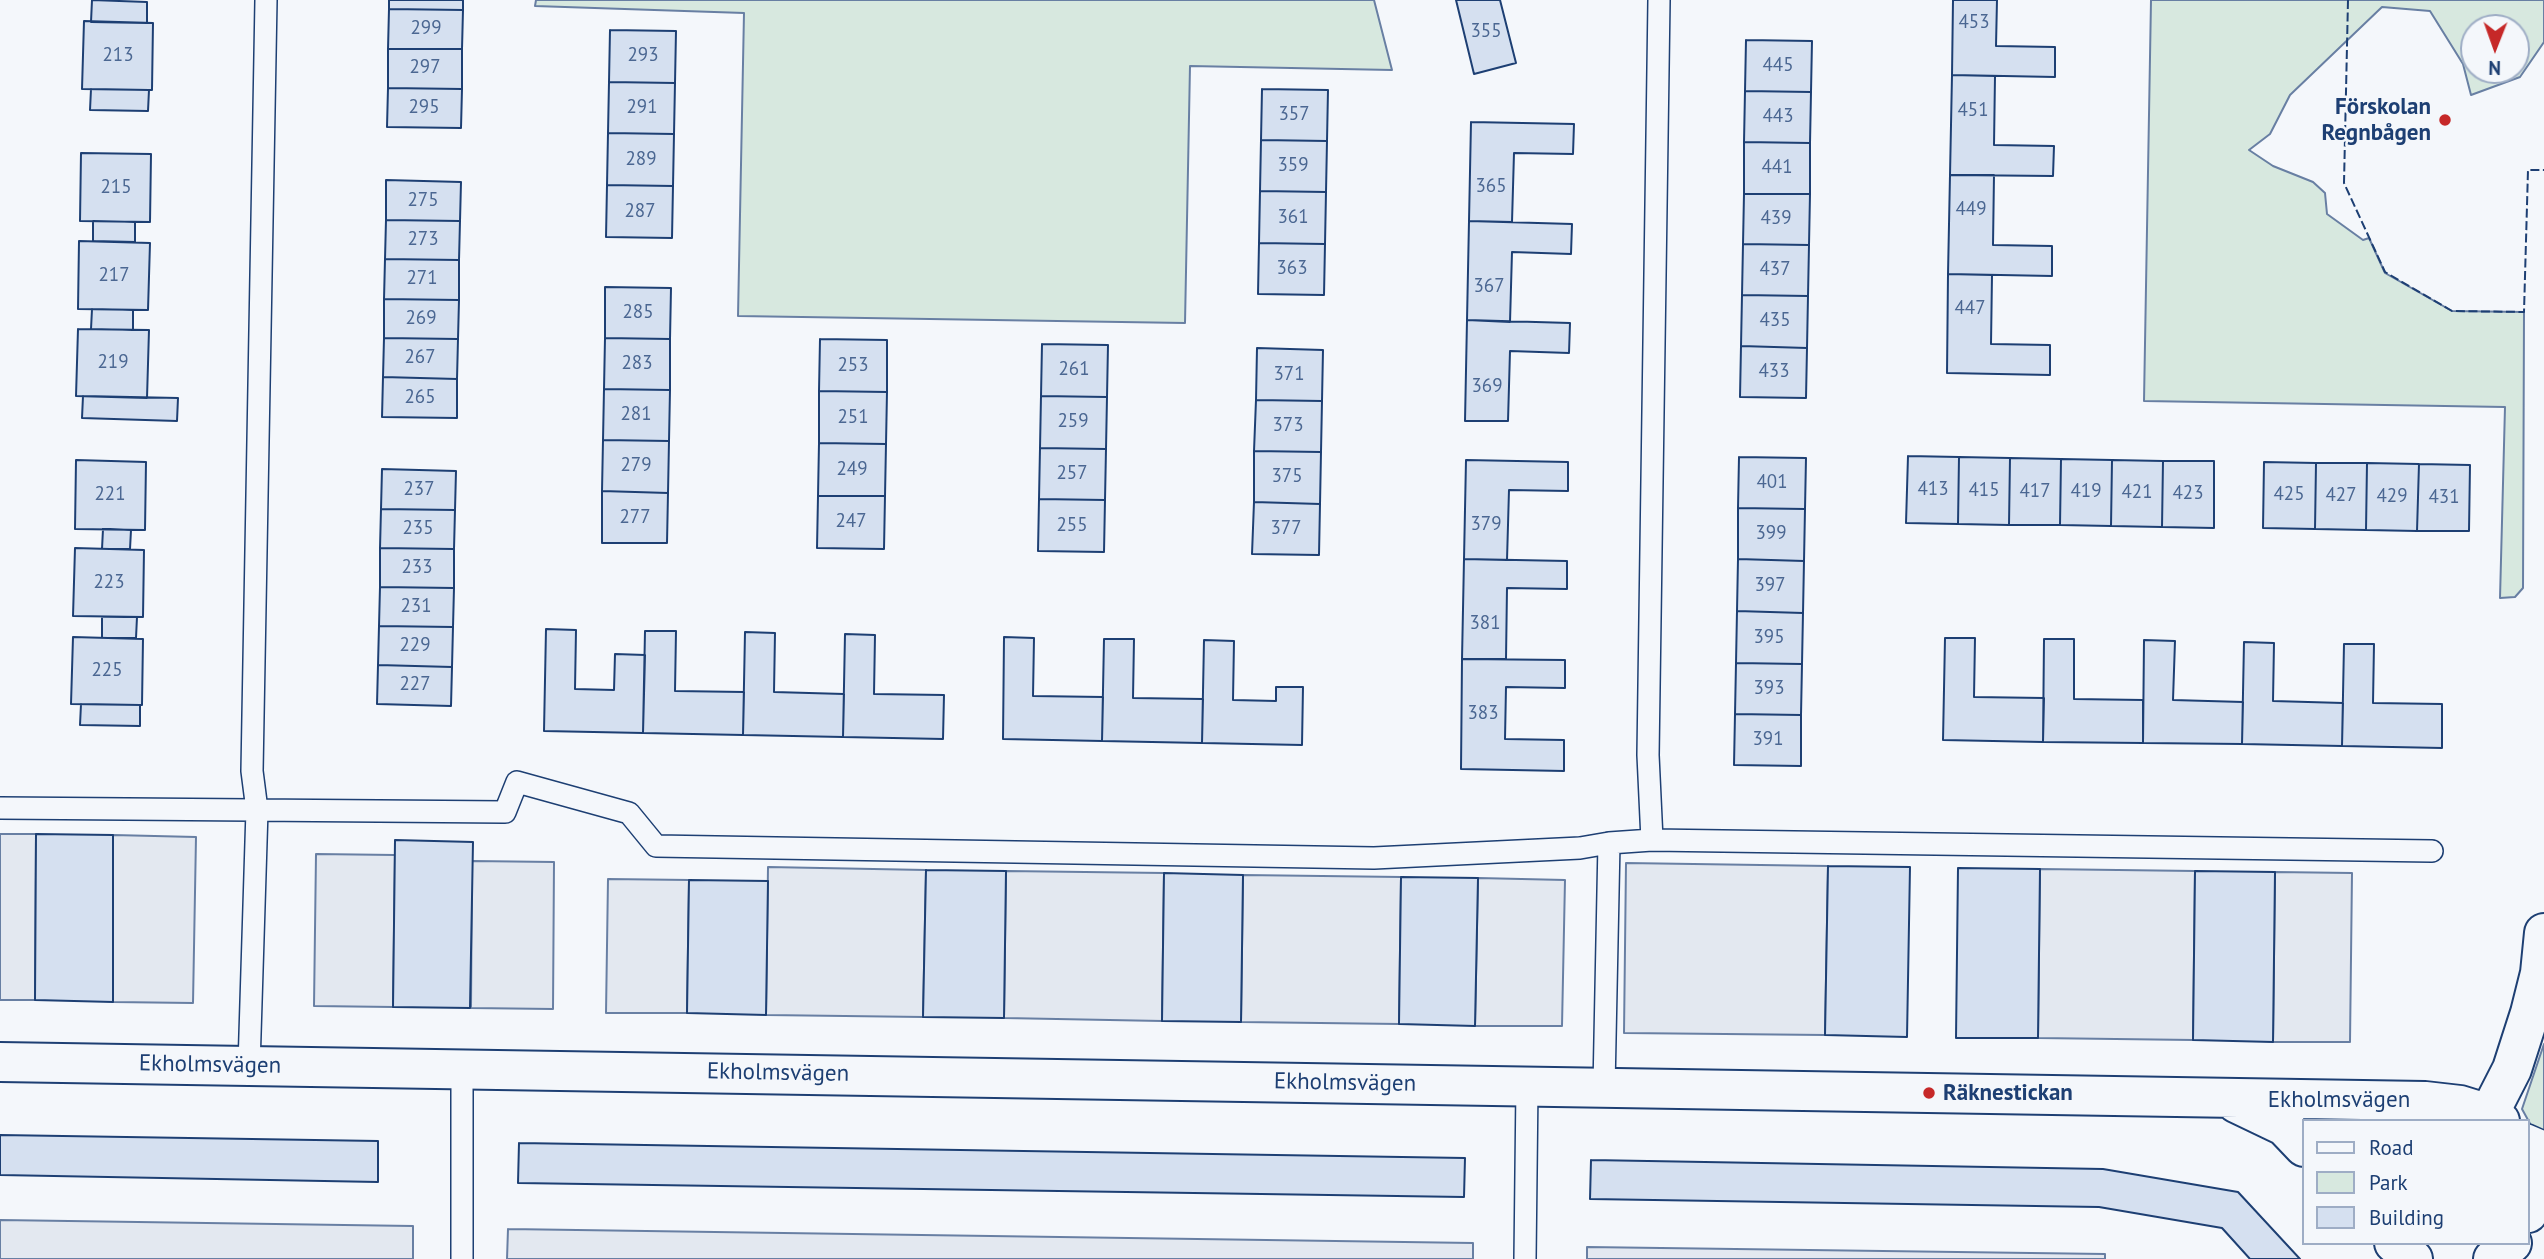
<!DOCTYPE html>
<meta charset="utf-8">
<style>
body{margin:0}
#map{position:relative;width:2544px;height:1259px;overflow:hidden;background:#f4f7fb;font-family:"PT Sans",sans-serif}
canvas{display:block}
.legend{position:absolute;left:2302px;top:1119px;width:228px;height:126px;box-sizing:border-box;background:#f4f7fb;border:2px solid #9eadc5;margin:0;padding:9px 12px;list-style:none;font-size:21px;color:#1d3f73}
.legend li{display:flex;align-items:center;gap:14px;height:35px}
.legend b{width:35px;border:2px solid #9eadc5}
.north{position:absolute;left:2460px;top:14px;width:70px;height:70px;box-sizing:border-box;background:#f4f7fb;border:2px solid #9eadc5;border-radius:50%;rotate:181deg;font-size:19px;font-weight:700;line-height:28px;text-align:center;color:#1d3f73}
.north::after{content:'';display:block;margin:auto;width:24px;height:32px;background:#c62828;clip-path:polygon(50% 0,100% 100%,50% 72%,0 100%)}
</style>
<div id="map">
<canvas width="2544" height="1259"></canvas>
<ul class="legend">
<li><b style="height:9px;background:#f4f7fb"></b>Road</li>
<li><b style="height:19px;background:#d7e8df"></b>Park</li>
<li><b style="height:19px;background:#d5e0f0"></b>Building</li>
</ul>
<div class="north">N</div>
</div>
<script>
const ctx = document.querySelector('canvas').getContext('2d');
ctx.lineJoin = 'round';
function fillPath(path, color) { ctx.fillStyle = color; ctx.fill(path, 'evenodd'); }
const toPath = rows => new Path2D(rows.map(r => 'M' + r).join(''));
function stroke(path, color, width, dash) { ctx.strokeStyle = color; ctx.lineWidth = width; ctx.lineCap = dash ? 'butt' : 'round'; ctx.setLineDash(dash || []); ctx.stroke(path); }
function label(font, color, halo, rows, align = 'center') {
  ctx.font = font + ' "PT Sans",sans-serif'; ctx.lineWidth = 5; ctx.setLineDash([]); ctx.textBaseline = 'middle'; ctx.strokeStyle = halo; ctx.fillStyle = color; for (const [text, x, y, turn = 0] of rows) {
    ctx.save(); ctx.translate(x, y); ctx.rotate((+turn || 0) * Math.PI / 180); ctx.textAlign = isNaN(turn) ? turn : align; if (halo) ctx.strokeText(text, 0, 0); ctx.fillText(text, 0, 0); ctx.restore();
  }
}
const green = toPath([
 [536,0,1374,0,1392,70,1190,66,1185,323,738,316,744,13,535,6,536,0],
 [2151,0,2544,0,2544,42,2520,77,2471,95,2463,64,2430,11,2382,7,2290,95,2270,134,2249,150,2273,166,2313,182,2325,193,2327,214,2363,240,2369,238,2385,273,2452,311,2524,312,2523,588,2515,597,2500,598,2505,407,2144,401,2151,0],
 [2516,28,2516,70,2474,70,2474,28,2516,28],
 [2544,1044,2544,1149,2522,1109,2544,1044]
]);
fillPath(green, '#d7e8df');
stroke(green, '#687fa3', 2);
const parking = toPath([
 [0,834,36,834,35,1000,0,1000,0,834],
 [113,835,196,837,193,1003,113,1002,113,835],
 [316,854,395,855,393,1007,314,1006,316,854],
 [472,861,554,862,553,1009,471,1008,472,861],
 [1626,863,1828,866,1825,1035,1624,1033,1626,863],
 [768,867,926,870,923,1017,766,1015,768,867],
 [2040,869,2195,871,2193,1040,2038,1038,2040,869],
 [1006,871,1164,873,1162,1021,1004,1018,1006,871],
 [2275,872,2352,873,2350,1042,2273,1042,2275,872],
 [1243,875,1401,877,1399,1024,1241,1022,1243,875],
 [1478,878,1565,880,1562,1026,1475,1026,1478,878],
 [608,879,689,880,687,1013,606,1013,608,879],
 [0,1220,413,1226,413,1259,0,1259,0,1220],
 [508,1229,1473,1243,1473,1259,507,1259,508,1229],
 [1587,1247,2105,1254,2105,1259,1587,1259,1587,1247]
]);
fillPath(parking, '#e3e8f0');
stroke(parking, '#687fa3', 2);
const building = toPath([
 [92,0,147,2,147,23,91,22,92,0],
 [389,0,463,0,463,10,389,9,389,0],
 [1456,0,1500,0,1516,63,1474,74,1456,0],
 [1953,0,1997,0,1996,46,2055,47,2055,77,1952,75,1953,0],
 [389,9,463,10,462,49,388,49,389,9],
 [84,21,153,23,152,90,82,89,84,21],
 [610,30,676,31,675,83,609,82,610,30],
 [1746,40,1812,41,1811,92,1745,91,1746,40],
 [388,49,462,49,462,89,388,88,388,49],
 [1952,75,1995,76,1994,145,2054,146,2053,176,1950,175,1952,75],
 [609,82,675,83,674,134,608,133,609,82],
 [388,88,462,89,461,128,387,127,388,88],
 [91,89,149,90,148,111,90,110,91,89],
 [1262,89,1328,90,1327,141,1261,140,1262,89],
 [1745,91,1811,92,1810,143,1744,142,1745,91],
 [1471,122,1574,124,1573,154,1514,153,1512,222,1469,221,1471,122],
 [608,133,674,134,673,186,607,185,608,133],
 [1261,140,1327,141,1326,192,1260,191,1261,140],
 [1744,142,1810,143,1810,194,1744,194,1744,142],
 [81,153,151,154,150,222,80,221,81,153],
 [1950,175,1994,175,1993,245,2052,246,2052,276,1948,274,1950,175],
 [386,180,461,182,460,221,386,220,386,180],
 [607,185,673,186,672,238,606,237,607,185],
 [1260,191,1326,192,1325,244,1259,243,1260,191],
 [1744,194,1810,194,1809,245,1743,244,1744,194],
 [386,220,460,221,459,260,385,259,386,220],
 [93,221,135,222,135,242,93,241,93,221],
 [1469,221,1572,224,1571,254,1512,252,1510,322,1467,320,1469,221],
 [79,241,150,243,148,310,78,309,79,241],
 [1259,243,1325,244,1324,295,1258,294,1259,243],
 [1743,244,1809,245,1808,296,1742,295,1743,244],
 [385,259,459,260,459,300,384,299,385,259],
 [1948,274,1992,275,1991,344,2050,345,2050,375,1947,373,1948,274],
 [605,287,671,288,670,339,605,338,605,287],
 [1742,295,1808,296,1807,348,1741,346,1742,295],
 [384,299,459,300,458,339,384,338,384,299],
 [92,309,133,310,133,330,91,329,92,309],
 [1467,320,1570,323,1569,353,1510,351,1508,421,1465,421,1467,320],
 [78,329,149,330,147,398,76,396,78,329],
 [384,338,458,339,457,379,383,377,384,338],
 [605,338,670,339,670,390,604,389,605,338],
 [820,339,887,340,887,392,819,391,820,339],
 [1042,344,1108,345,1107,397,1041,396,1042,344],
 [1741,346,1807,348,1806,398,1740,397,1741,346],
 [1257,348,1323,350,1322,401,1256,400,1257,348],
 [383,377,457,379,457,418,382,417,383,377],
 [604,389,670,390,669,441,603,440,604,389],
 [819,391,887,392,886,444,819,443,819,391],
 [83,396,178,398,177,421,82,418,83,396],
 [1041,396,1107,397,1106,449,1040,448,1041,396],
 [1256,400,1322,401,1321,452,1254,451,1256,400],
 [603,440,669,441,668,493,602,491,603,440],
 [819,443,886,444,885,496,818,496,819,443],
 [1040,448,1106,449,1105,500,1039,499,1040,448],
 [1254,451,1321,452,1320,504,1254,502,1254,451],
 [1908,456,1959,457,1958,524,1906,523,1908,456],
 [1739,457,1806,458,1805,509,1738,508,1739,457],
 [1959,457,2010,458,2009,525,1958,524,1959,457],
 [2010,458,2061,459,2060,525,2009,525,2010,458],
 [2061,459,2112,460,2111,526,2060,525,2061,459],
 [76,460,146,462,145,530,75,529,76,460],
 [1466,460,1568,462,1568,491,1509,490,1507,560,1464,559,1466,460],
 [2112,460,2163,461,2162,527,2111,526,2112,460],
 [2163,461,2214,461,2214,528,2162,527,2163,461],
 [2264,462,2316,463,2315,529,2263,528,2264,462],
 [2316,463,2367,463,2366,530,2315,529,2316,463],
 [2367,463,2419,464,2417,531,2366,530,2367,463],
 [2419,464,2470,465,2469,531,2417,531,2419,464],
 [382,469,456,471,455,510,381,509,382,469],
 [602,491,668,493,667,543,602,543,602,491],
 [818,496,885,496,884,549,817,548,818,496],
 [1039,499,1105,500,1104,552,1038,551,1039,499],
 [1254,502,1320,504,1319,555,1252,554,1254,502],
 [1738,508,1805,509,1804,561,1738,559,1738,508],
 [381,509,455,510,454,549,380,548,381,509],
 [103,529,131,530,130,549,102,549,103,529],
 [75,548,144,550,143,617,73,616,75,548],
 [380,548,454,549,454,588,380,587,380,548],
 [1464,559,1567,561,1567,589,1507,588,1506,659,1462,659,1464,559],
 [1738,559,1804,561,1803,613,1737,611,1738,559],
 [380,587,454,588,453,627,379,626,380,587],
 [1737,611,1803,613,1802,664,1736,663,1737,611],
 [102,617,137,617,136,638,102,638,102,617],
 [379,626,453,627,452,667,378,665,379,626],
 [546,629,576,630,575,689,614,690,615,654,645,655,643,733,544,731,546,629],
 [645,631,676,631,675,691,744,692,743,735,643,733,645,631],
 [745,632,775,633,774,692,844,694,843,737,743,735,745,632],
 [845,634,875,635,874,694,944,695,943,739,843,737,845,634],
 [73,637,143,639,142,705,71,704,73,637],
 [1004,637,1034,638,1033,696,1103,697,1102,741,1003,739,1004,637],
 [1945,638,1975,638,1974,697,2044,698,2043,742,1943,740,1945,638],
 [1104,639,1134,639,1133,698,1203,699,1202,743,1102,741,1104,639],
 [2044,639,2074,639,2074,699,2143,700,2143,743,2043,742,2044,639],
 [1204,640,1234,641,1233,700,1276,701,1276,687,1303,687,1302,745,1202,743,1204,640],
 [2144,640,2175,641,2173,700,2243,702,2242,744,2143,743,2144,640],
 [2244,642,2274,643,2273,701,2343,703,2342,746,2242,744,2244,642],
 [2344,644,2374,644,2373,703,2442,704,2442,748,2342,746,2344,644],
 [1462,659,1565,660,1565,688,1506,687,1505,739,1564,740,1564,771,1461,769,1462,659],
 [1736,663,1802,664,1801,715,1735,714,1736,663],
 [378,665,452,667,451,706,377,704,378,665],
 [81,704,140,705,140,726,80,725,81,704],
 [1735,714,1801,715,1801,766,1734,765,1735,714],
 [36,834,113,835,113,1002,35,1000,36,834],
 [395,840,473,842,470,1008,393,1007,395,840],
 [1828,866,1910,867,1907,1037,1825,1035,1828,866],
 [1958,868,2040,869,2038,1038,1956,1038,1958,868],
 [926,870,1006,871,1004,1018,923,1017,926,870],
 [2195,871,2275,872,2273,1042,2193,1040,2195,871],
 [1164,873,1243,875,1241,1022,1162,1021,1164,873],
 [1401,877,1478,878,1475,1026,1399,1024,1401,877],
 [689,880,768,881,766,1015,687,1013,689,880],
 [0,1135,378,1141,378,1182,0,1175,0,1135],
 [519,1143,1465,1158,1464,1197,518,1183,519,1143],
 [1591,1160,2103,1169,2238,1192,2300,1259,2250,1259,2222,1228,2099,1207,1590,1199,1591,1160]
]);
fillPath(building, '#d5e0f0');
stroke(building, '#1d3f73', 2);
const lane = toPath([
 [0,808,505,812,517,782,629,813,656,846,1374,858,1580,848,1609,843],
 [1652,840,1648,755,1659,0],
 [249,1066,257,810,252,771,266,0],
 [1604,1087,1609,843,1652,840,2432,851],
 [2528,1135,2544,1142],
 [462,1259,462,1069],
 [1525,1259,1527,1086]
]);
const street = toPath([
 [2489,1114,2512,1069,2530,1013,2540,973,2544,933]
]);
const secondary = toPath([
 [0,1062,2425,1101,2460,1105,2489,1114,2500,1121],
 [2236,1103,2284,1126,2304,1147],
 [2528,1157,2532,1169,2528,1213],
 [2394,1243,2413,1259],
 [2493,1259,2512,1243]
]);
stroke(lane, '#1d3f73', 24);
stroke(street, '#1d3f73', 42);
stroke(secondary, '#1d3f73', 42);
stroke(lane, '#f4f7fb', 21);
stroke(street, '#f4f7fb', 38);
stroke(secondary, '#f4f7fb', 38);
stroke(toPath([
 [2348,0,2344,183,2385,272,2452,311,2524,312,2528,170,2544,170]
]), '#1d3f73', 2, [9, 3.5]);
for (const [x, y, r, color] of [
 [2445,120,7,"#c62828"],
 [1929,1093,7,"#c62828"]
]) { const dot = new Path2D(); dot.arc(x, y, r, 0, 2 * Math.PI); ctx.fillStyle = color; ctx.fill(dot); stroke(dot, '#f4f7fb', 2.5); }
label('19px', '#4b6792', null, [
 ["453",1974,23],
 ["299",426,29],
 ["355",1486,32],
 ["213",118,56],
 ["293",643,56],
 ["445",1778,66],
 ["297",425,68],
 ["295",424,108],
 ["291",642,108],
 ["451",1973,111],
 ["357",1294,115],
 ["443",1778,117],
 ["289",641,160],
 ["359",1293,166],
 ["441",1777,168],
 ["365",1491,187],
 ["215",116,188],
 ["275",423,201],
 ["449",1971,210],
 ["287",640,212],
 ["361",1293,218],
 ["439",1776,219],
 ["273",423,240],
 ["363",1292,269],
 ["437",1775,270],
 ["217",114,276],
 ["271",422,279],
 ["367",1489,287],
 ["447",1970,309],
 ["285",638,313],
 ["269",421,319],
 ["435",1775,321],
 ["267",420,358],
 ["219",113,363],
 ["283",637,364],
 ["253",853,366],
 ["261",1074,370],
 ["433",1774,372],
 ["371",1289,375],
 ["369",1487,387],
 ["265",420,398],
 ["281",636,415],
 ["251",853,418],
 ["259",1073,422],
 ["373",1288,426],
 ["279",636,466],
 ["249",852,470],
 ["257",1072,474],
 ["375",1287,477],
 ["401",1772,483],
 ["237",419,490],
 ["413",1933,490],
 ["415",1984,491],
 ["417",2035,492],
 ["419",2086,492],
 ["421",2137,493],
 ["423",2188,494],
 ["221",110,495],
 ["425",2289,495],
 ["427",2341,496],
 ["429",2392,497],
 ["431",2444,498],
 ["277",635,518],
 ["247",851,522],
 ["379",1486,525],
 ["255",1072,526],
 ["235",418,529],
 ["377",1286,529],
 ["399",1771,534],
 ["233",417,568],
 ["223",109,583],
 ["397",1770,586],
 ["231",416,607],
 ["381",1485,624],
 ["395",1769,638],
 ["229",415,646],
 ["225",107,671],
 ["227",415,685],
 ["393",1769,689],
 ["383",1483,714],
 ["391",1768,740]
]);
label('bold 23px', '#1d3f73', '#f4f7fb', [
 ["Förskolan",2431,107],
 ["Regnbågen",2431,133],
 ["Räknestickan",1943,1093,"left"]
], 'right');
label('23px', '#1d3f73', '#f4f7fb', [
 ["Ekholmsvägen",210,1065,1],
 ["Ekholmsvägen",778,1073,1],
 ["Ekholmsvägen",1345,1083,1],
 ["Ekholmsvägen",2339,1100]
]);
</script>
